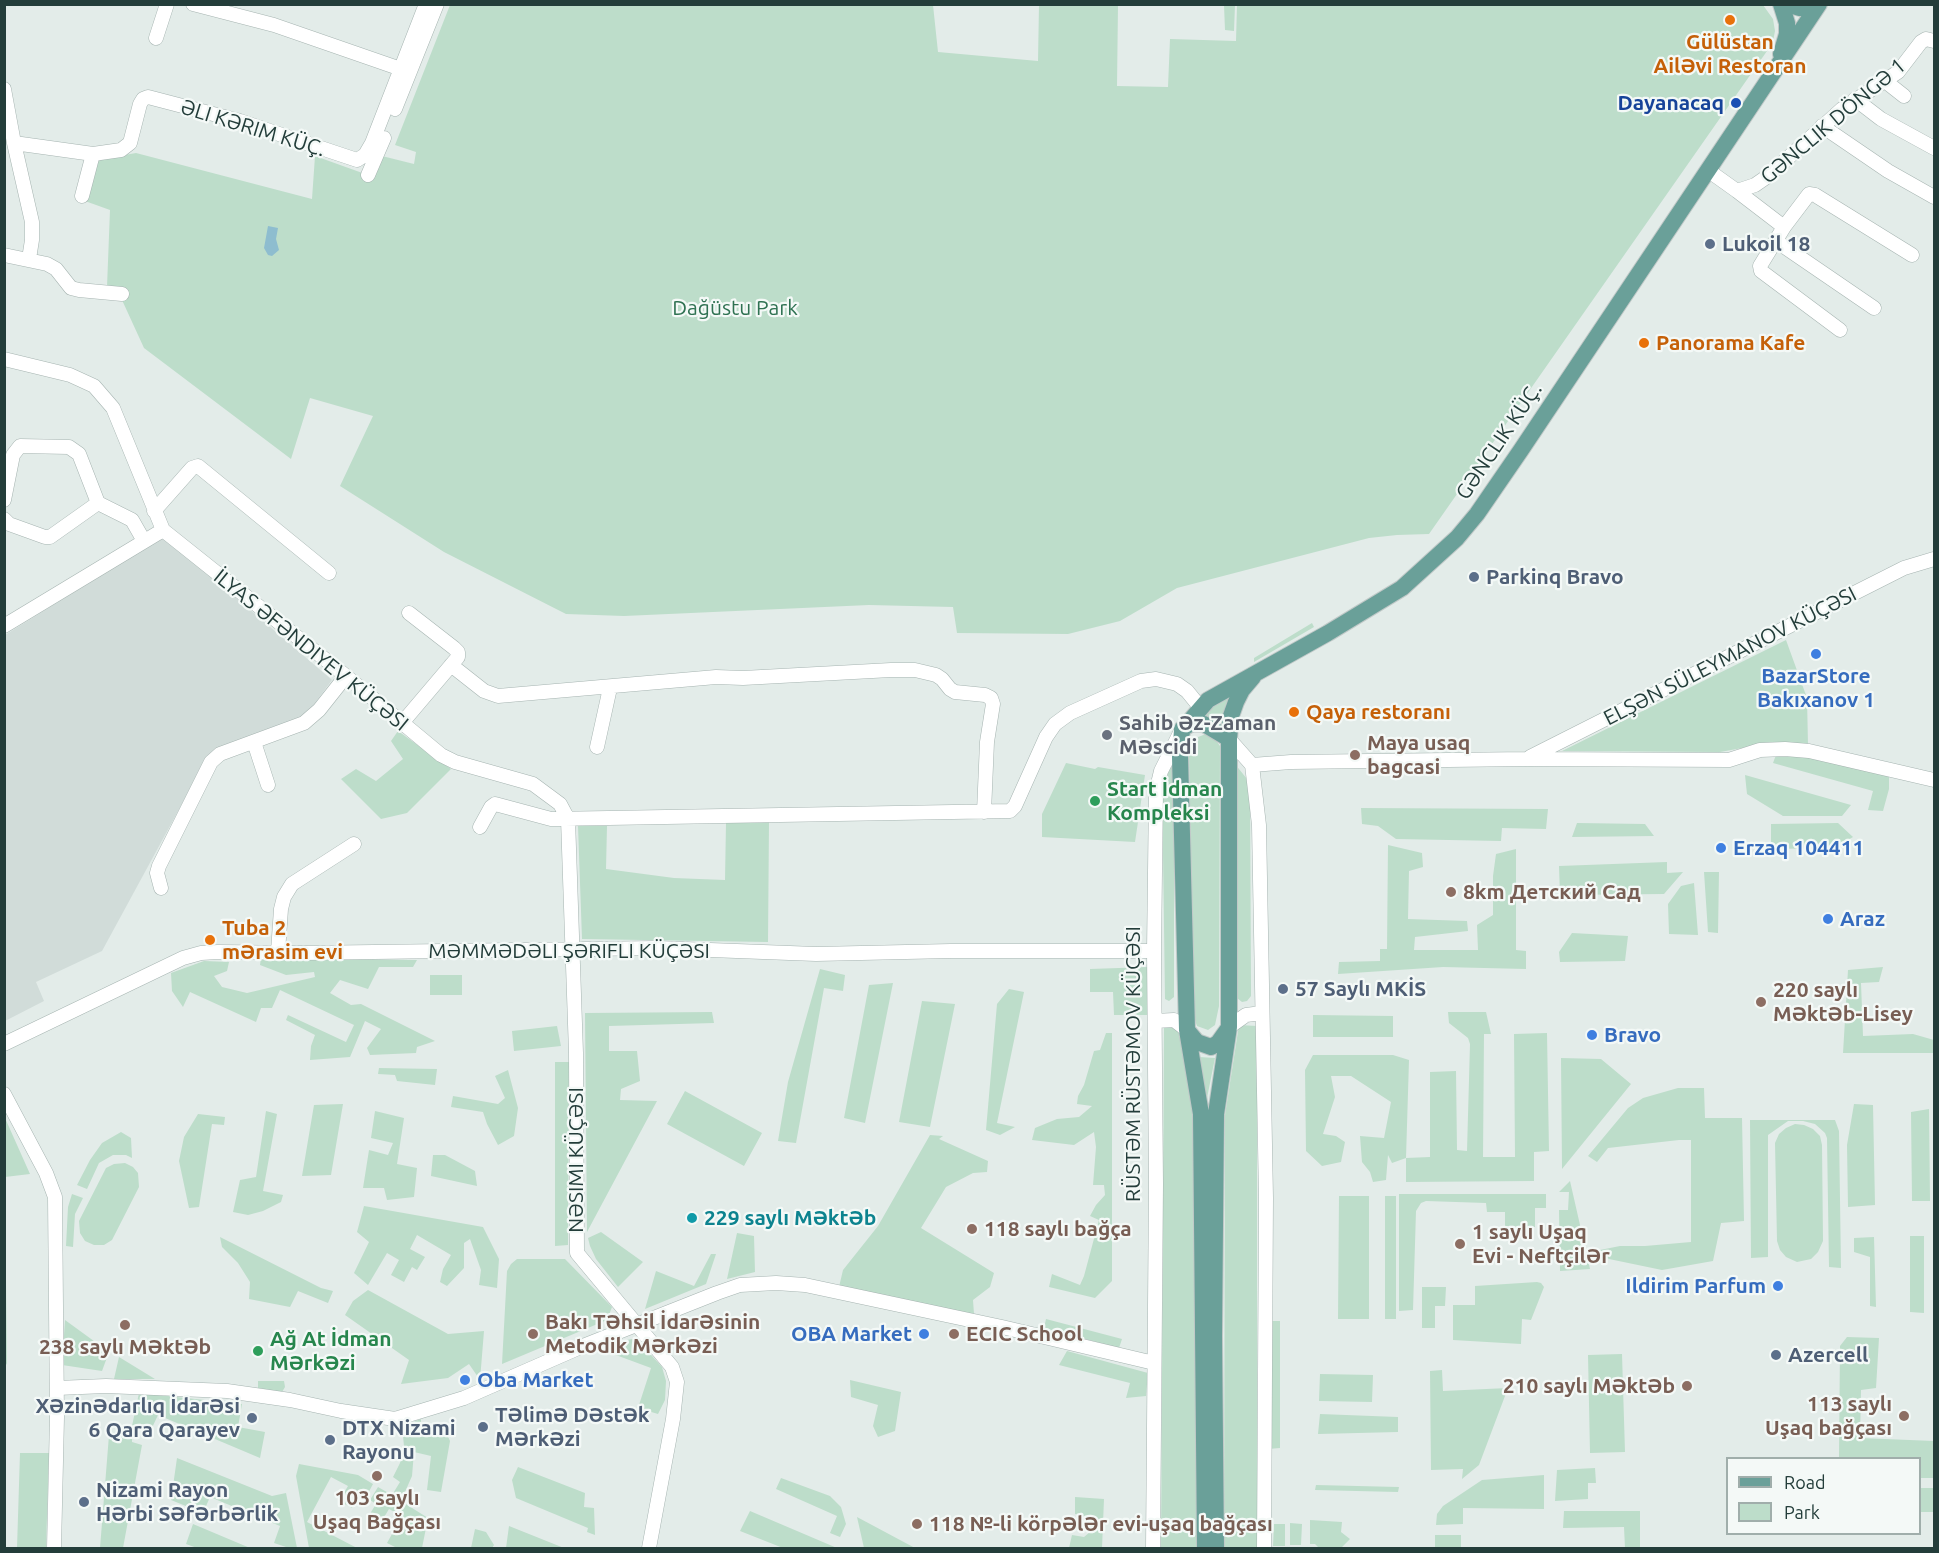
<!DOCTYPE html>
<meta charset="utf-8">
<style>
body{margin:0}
#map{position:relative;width:1939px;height:1553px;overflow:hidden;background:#e3ece9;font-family:Ubuntu,sans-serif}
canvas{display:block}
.frame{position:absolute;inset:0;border:6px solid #233d3a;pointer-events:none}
.legend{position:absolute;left:1726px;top:1457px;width:195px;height:78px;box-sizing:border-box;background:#f4f9f7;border:2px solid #a0aeab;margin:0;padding:8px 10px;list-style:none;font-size:18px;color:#233d3a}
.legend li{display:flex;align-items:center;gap:12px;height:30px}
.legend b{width:30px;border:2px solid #a0aeab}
</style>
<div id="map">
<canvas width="1939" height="1553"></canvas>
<div class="frame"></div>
<ul class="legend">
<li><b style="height:8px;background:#6aa099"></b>Road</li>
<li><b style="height:16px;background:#bdddca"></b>Park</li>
</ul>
</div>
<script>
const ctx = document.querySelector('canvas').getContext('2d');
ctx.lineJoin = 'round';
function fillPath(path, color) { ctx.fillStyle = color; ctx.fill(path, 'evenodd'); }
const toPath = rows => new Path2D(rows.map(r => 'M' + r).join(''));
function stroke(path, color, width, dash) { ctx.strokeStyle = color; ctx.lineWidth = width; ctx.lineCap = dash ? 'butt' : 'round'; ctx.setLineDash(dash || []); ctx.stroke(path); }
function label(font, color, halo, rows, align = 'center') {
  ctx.font = font + ' Ubuntu,sans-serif'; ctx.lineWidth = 4.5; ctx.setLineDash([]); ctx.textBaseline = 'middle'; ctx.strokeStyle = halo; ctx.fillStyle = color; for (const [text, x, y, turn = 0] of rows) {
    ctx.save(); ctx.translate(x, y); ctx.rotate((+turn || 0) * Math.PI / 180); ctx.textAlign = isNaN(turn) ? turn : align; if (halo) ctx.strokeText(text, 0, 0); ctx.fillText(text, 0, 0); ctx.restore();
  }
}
fillPath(toPath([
 [164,536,332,680,306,715,215,749,208,756,102,951,36,982,44,1001,5,1021,5,635]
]), '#d1dcd9');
fillPath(toPath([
 [450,5,933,5,938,52,1038,61,1039,5,1118,5,1117,86,1168,87,1170,39,1236,41,1237,5,1763,5,1773,19,1775,31,1773,41,1767,51,1429,534,1397,535,1369,538,1177,588,1120,621,1068,634,957,633,953,607,869,605,624,616,566,614,444,552,340,486,373,416,310,398,291,459,144,348,122,300,107,287,110,210,85,201,94,164,102,159,136,153,312,199,315,156,368,175,382,156,414,164,416,152,395,145],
 [1224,5,1235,5,1234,31,1225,30],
 [1312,623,1314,627,1254,662,1254,658],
 [1786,640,1807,698,1808,745,1759,745,1720,752,1562,751],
 [1231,695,1226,704,1222,723,1204,717,1214,704],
 [398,731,451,769,407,813,381,819,341,779,356,769,376,781,403,759,391,741],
 [1206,734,1215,739,1220,746,1219,1006,1215,1025,1208,1030,1197,1026,1193,1015,1189,754,1193,743,1198,737],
 [1174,755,1174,997,1169,1001,1165,999,1162,780],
 [1776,755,1814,755,1889,775,1889,789,1883,811,1868,810,1873,791,1773,763],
 [1066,763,1095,769,1098,767,1145,775,1135,842,1042,837,1042,814],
 [1235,764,1247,779,1250,792,1251,990,1251,996,1247,1001,1242,1002,1237,998],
 [1745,775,1851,805,1842,816,1783,816,1747,794],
 [1361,808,1548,809,1546,829,1502,828,1501,841,1396,839,1378,826,1362,824],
 [769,822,768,942,582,939,578,826,607,826,606,869,674,878,725,880,726,823],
 [1577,823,1645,824,1654,836,1572,837],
 [1838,823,1853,837,1834,848,1771,849,1771,824],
 [1388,845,1422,853,1423,867,1409,871,1408,919,1467,921,1468,931,1415,937,1414,950,1478,950,1477,925,1493,915,1493,876,1496,854,1516,849,1516,950,1526,951,1526,969,1443,967,1338,974,1339,962,1380,961,1380,949,1387,949],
 [1667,862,1667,873,1683,872,1664,894,1560,895,1559,866],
 [1704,872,1719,872,1718,933,1708,932],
 [1694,883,1698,935,1669,934,1668,904,1681,886],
 [1572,933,1628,936,1625,961,1560,962,1559,952],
 [261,958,417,960,413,967,379,967,368,989,340,980,330,993,351,1005,361,1004,435,1041,417,1047,416,1053,370,1055,367,1048,381,1029,365,1021,350,1057,310,1060,311,1046,315,1035,286,1020,288,1015,346,1042,354,1025,280,990,272,1008,261,1008,256,1022,190,992,183,1007,172,991,171,973,204,961,229,962,227,971,214,976,222,987,247,993,315,977,314,972,286,975,260,965],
 [1148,967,1149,1015,1114,1015,1113,992,1090,992,1090,969],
 [1883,967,1879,982,1861,983,1863,1036,1913,1034,1934,1040,1934,1053,1843,1053,1848,970],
 [820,969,845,975,843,991,824,988,796,1143,778,1141,788,1082],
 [430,975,462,975,462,995,430,995],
 [893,983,865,1123,844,1118,869,985],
 [1009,989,1024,992,997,1123,1015,1127,1000,1135,986,1130,997,1004],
 [922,1001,955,1004,930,1127,899,1122],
 [712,1012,714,1023,609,1026,609,1051,637,1051,640,1081,621,1089,620,1100,657,1101,587,1232,585,1013],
 [1448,1012,1486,1012,1491,1034,1484,1034,1483,1157,1515,1157,1514,1034,1547,1033,1549,1151,1534,1152,1534,1181,1406,1182,1406,1158,1392,1163,1388,1155,1386,1180,1373,1182,1370,1172,1362,1162,1360,1136,1384,1138,1391,1102,1351,1076,1331,1076,1335,1097,1323,1134,1336,1136,1345,1142,1341,1162,1322,1166,1306,1151,1305,1070,1313,1055,1393,1055,1409,1060,1406,1158,1430,1157,1430,1072,1456,1071,1457,1150,1467,1151,1470,1044,1468,1038,1449,1023],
 [1313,1015,1393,1016,1393,1037,1313,1037],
 [1239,1025,1257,1026,1257,1548,1224,1548,1225,1115],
 [557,1026,561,1046,514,1051,512,1031],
 [1164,1027,1178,1027,1195,1112,1197,1548,1161,1548],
 [1106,1033,1112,1033,1112,1281,1095,1298,1049,1287,1052,1274,1080,1285,1084,1276,1099,1220,1090,1216,1096,1205,1105,1195,1104,1185,1093,1185,1096,1147,1094,1132,1074,1145,1032,1140,1035,1128,1057,1119,1079,1117,1092,1106,1077,1104,1078,1096,1084,1085,1094,1051,1100,1050],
 [1199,1057,1215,1058,1207,1098],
 [1561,1058,1601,1059,1631,1084,1562,1169],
 [555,1062,569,1062,568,1245,555,1246],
 [379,1068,437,1069,435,1085,397,1081,395,1075,378,1074],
 [508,1070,518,1108,514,1136,498,1145,487,1124,483,1112,451,1107,453,1096,498,1104,505,1098,495,1076],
 [1678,1088,1704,1088,1705,1118,1742,1118,1744,1221,1721,1223,1713,1261,1662,1270,1609,1259,1595,1251,1620,1246,1645,1246,1691,1242,1691,1140,1679,1140,1608,1148,1597,1162,1588,1156,1628,1108,1643,1098],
 [685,1091,762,1133,744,1166,667,1124],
 [343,1104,331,1175,302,1176,314,1105],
 [1854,1104,1873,1105,1875,1205,1848,1207,1847,1145],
 [1929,1109,1930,1201,1912,1201,1911,1112],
 [266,1111,277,1114,263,1191,283,1195,281,1202,263,1211,248,1215,233,1212,240,1180,256,1177],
 [375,1111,404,1118,397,1164,417,1168,414,1197,387,1200,384,1188,363,1188,369,1150,388,1155,393,1143,371,1138],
 [198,1114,225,1117,224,1125,212,1124,199,1207,189,1208,179,1161,184,1137],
 [5,1118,30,1174,5,1177,6,1151,5,1151],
 [1750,1120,1835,1120,1839,1131,1841,1268,1829,1267,1827,1138,1825,1133,1815,1124,1803,1121,1788,1121,1768,1135,1768,1257,1751,1258],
 [1795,1124,1804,1125,1813,1129,1820,1136,1822,1145,1823,1241,1818,1252,1811,1259,1797,1262,1786,1257,1780,1250,1777,1241,1775,1143,1779,1134,1786,1128],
 [121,1132,131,1138,132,1158,126,1155,113,1155,99,1163,87,1189,77,1185,90,1160,102,1143],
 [930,1135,943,1136,939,1139,988,1161,987,1172,973,1173,946,1187,921,1228,994,1273,990,1287,973,1300,974,1314,839,1287,843,1270,878,1226],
 [433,1155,445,1155,475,1171,477,1186,431,1176],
 [125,1163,133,1167,138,1173,139,1187,112,1240,104,1245,94,1245,85,1241,80,1233,79,1221,106,1168,114,1164],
 [1570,1181,1590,1269,1560,1271,1559,1210,1568,1210,1569,1192,1559,1192],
 [5,1192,7,1365,4,1360],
 [72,1194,83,1198,75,1214,73,1247,66,1246,68,1207],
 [1399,1194,1546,1194,1546,1208,1535,1208,1535,1227,1505,1226,1505,1212,1487,1212,1486,1203,1426,1201,1421,1203,1416,1211,1413,1310,1399,1311],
 [1339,1196,1369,1196,1369,1319,1338,1319],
 [1385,1196,1396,1196,1396,1319,1385,1319],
 [364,1206,483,1227,499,1259,497,1288,479,1285,481,1270,470,1239,464,1243,464,1268,447,1286,440,1282,443,1269,451,1255,417,1235,410,1249,425,1257,417,1270,412,1267,404,1282,391,1275,399,1260,387,1253,368,1285,354,1273,369,1242,357,1232],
 [601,1232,643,1262,618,1287,596,1259,590,1246,588,1238],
 [737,1233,754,1236,755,1272,727,1279],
 [1910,1236,1924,1236,1924,1313,1910,1312],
 [220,1237,321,1288,333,1291,328,1303,298,1291,290,1307,249,1299,250,1282,238,1263,222,1247],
 [1874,1237,1876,1307,1870,1306,1870,1257,1854,1252,1854,1238],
 [711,1254,716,1254,706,1284,645,1309,656,1271,694,1286],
 [517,1259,565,1259,612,1307,607,1320,502,1364,507,1271,511,1264],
 [1537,1282,1541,1283,1544,1287,1531,1320,1522,1319,1521,1344,1453,1340,1453,1305,1475,1305,1475,1286],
 [1422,1287,1446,1287,1445,1306,1435,1306,1435,1328,1422,1328],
 [368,1290,448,1334,484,1331,480,1380,469,1364,448,1378,401,1384,409,1360,345,1315,353,1301],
 [1046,1319,1122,1339,1119,1348,1044,1328],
 [65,1320,109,1352,102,1371,62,1365],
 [1270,1321,1280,1321,1280,1448,1268,1449],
 [1847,1337,1879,1338,1876,1388,1861,1390,1860,1438,1934,1441,1934,1478,1920,1478,1920,1458,1839,1458,1840,1346],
 [632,1339,643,1346,662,1367,666,1381,665,1400,658,1414,638,1408,651,1368,605,1351,622,1341],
 [1067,1351,1148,1373,1146,1396,1126,1398,1130,1383,1059,1365],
 [1622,1354,1625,1452,1590,1453,1588,1355],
 [119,1357,155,1379,114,1379],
 [1442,1370,1443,1391,1508,1388,1479,1465,1462,1479,1463,1469,1431,1470,1430,1371],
 [1320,1374,1373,1375,1372,1402,1319,1401],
 [850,1380,901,1392,895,1431,878,1437,873,1426,878,1405,851,1397],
 [258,1381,284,1381,285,1387,282,1392,258,1388],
 [139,1393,242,1404,238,1427,265,1432,260,1458,158,1415,150,1432,132,1426],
 [1320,1414,1398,1417,1398,1432,1318,1434],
 [421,1419,421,1429,445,1430,450,1441,441,1492,427,1490,431,1456,414,1452,412,1476,401,1501,428,1518,422,1548,397,1548,387,1543,402,1516,389,1509,380,1524,368,1517,376,1504,370,1500,378,1487,392,1495,400,1482,393,1477,400,1463,404,1446,402,1426],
 [109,1435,132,1435,132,1442,142,1445,123,1548,100,1548],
 [20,1453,49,1453,46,1548,17,1548],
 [177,1458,272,1496,286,1493,297,1548,289,1548,274,1543,280,1526,210,1497,203,1513,171,1500],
 [299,1464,358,1475,373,1484,366,1497,360,1494,352,1508,339,1501,348,1486,331,1477,307,1522,357,1548,309,1548,296,1476],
 [518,1467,585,1493,584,1507,594,1508,595,1535,587,1532,588,1528,516,1498,512,1480],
 [1595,1468,1596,1483,1588,1483,1588,1499,1555,1501,1557,1470],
 [1544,1475,1544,1509,1463,1508,1463,1524,1436,1525,1437,1514,1443,1506,1482,1480],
 [781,1478,830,1496,841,1507,846,1524,840,1537,830,1533,837,1516,776,1489],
 [1316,1485,1399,1487,1398,1492,1315,1490],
 [1920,1488,1934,1488,1934,1512,1920,1512],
 [1075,1497,1104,1499,1102,1548,1069,1548,1072,1535,1084,1537,1090,1532,1086,1517,1075,1514],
 [750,1511,837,1548,783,1548,740,1531],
 [1564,1511,1640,1511,1640,1548,1625,1548,1624,1527,1563,1528],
 [857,1517,915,1548,864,1548],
 [1310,1520,1342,1522,1341,1532,1350,1539,1341,1548,1319,1548,1315,1544,1310,1544],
 [1290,1523,1302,1524,1301,1545,1290,1545],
 [193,1524,250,1548,197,1548,186,1544],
 [1274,1524,1285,1524,1285,1546,1273,1546],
 [509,1526,564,1548,506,1548],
 [475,1529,486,1532,494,1545,492,1548,471,1548],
 [1435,1535,1461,1535,1461,1548,1435,1548]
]), '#bdddca');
fillPath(toPath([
 [268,226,278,228,276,239,279,250,272,256,268,255,264,248]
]), '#8ebdcf');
const minor = toPath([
 [193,4,274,25,401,69],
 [156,38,167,4],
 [1885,81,1904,96],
 [4,89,14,143,32,222,32,240,29,259],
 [1855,99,1881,119,1934,148],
 [395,109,437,4],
 [1822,126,1888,171,1934,197],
 [14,143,93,154,121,150,130,143,140,104,143,99,148,97,240,121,357,160,365,155,372,143,426,4],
 [1709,171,1737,191,1755,185,1768,176,1842,109,1898,72,1921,42,1926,39,1934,41],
 [368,175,384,138],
 [1737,191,1784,227],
 [82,196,93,154],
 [1776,241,1874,308],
 [4,255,47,264,56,269,71,288,79,290,122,294],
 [1840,330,1761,271,1760,266,1784,227,1809,194,1815,195,1912,255],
 [4,359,70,375,94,386,113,408,163,530,346,676,441,755,455,762,533,784,560,804,568,819,576,1053,577,1253,672,1367,677,1382,673,1419,649,1548],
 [4,500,13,455,20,446,69,447,79,454,98,503,132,520,144,541],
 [154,511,192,468,198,466,329,573],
 [4,519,9,524,45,537,50,537,98,503],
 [4,626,163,530],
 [451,665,484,691,498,696,716,677,743,678,891,670,915,670,936,675,942,679,950,689,955,692,985,695,991,698,993,704,987,742,984,812],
 [402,723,458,657,458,652,454,648,409,613],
 [1229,739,1252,765,1259,825,1266,1198,1264,1548],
 [254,742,268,785],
 [597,747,610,688],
 [1530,757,1904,568,1934,559],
 [1252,765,1291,762,1527,759,1729,760,1760,750,1785,749,1809,751,1934,780],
 [480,827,491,807,495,804,551,819,1010,811,1015,806,1046,737,1055,724,1070,713,1141,681,1156,679,1177,684,1187,691,1200,707],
 [161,888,157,873,159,866,211,762,220,754,304,723,319,710,346,676],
 [278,952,281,909,284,897,292,884,354,844],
 [1155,1021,1174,1020,1187,1030],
 [1229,1027,1246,1015,1262,1013],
 [4,1044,183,958,201,953,218,952,303,953,657,948,816,954,951,951,1154,951],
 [4,1094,46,1173,55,1197,57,1417,54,1548],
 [57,1388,106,1386,227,1391,290,1400,341,1411,395,1419,464,1398,583,1346,717,1293,740,1285,776,1283,805,1285,1002,1327,1154,1363],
 [1153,1548,1156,1184,1154,951,1156,792,1161,771,1181,731]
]);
const major = toPath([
 [1787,4,1800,8,1814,4],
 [1781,54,1787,34,1787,23,1781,4],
 [1182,729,1190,724,1204,724,1229,739],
 [1187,1030,1197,1042,1211,1047,1218,1043,1228,1029],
 [1205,1548,1201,1114,1187,1030,1180,757,1182,730,1208,700,1328,633,1402,588,1457,538,1477,514,1521,450,1819,4],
 [1216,1548,1214,1336,1216,1114,1229,1027,1229,739,1231,716,1236,702,1242,690,1253,677]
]);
stroke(minor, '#a6b4b1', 15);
stroke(major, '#c1c9c8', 18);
stroke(minor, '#fff', 14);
stroke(major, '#6aa099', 16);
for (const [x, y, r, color] of [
 [1730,20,6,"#e8710a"],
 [1736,103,6,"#1a4fb4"],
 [1710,244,6,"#5c6f8a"],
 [1644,343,6,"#e8710a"],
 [1474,577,6,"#5c6f8a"],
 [1816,654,6,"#3f7fe0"],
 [1294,712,6,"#e8710a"],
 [1107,735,6,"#6b7280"],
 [1355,755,6,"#8d6e63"],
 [1095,801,6,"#2e9e5b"],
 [1721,848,6,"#3f7fe0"],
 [1451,892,6,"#8d6e63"],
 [1828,919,6,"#3f7fe0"],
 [210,940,6,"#e8710a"],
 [1283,989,6,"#5c6f8a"],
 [1761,1002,6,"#8d6e63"],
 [1592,1035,6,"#3f7fe0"],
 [692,1218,6,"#0f9aa8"],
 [972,1229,6,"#8d6e63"],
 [1460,1244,6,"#8d6e63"],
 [1778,1286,6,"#3f7fe0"],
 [125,1325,6,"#8d6e63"],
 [533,1334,6,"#8d6e63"],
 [924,1334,6,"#3f7fe0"],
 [954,1334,6,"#8d6e63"],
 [258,1351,6,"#2e9e5b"],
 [1776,1355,6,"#5c6f8a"],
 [465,1380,6,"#3f7fe0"],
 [1687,1386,6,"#8d6e63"],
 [1904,1416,6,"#8d6e63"],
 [252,1418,6,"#5c6f8a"],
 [483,1427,6,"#5c6f8a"],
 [330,1440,6,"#5c6f8a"],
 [377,1476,6,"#8d6e63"],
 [84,1502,6,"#5c6f8a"],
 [917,1524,6,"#8d6e63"]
]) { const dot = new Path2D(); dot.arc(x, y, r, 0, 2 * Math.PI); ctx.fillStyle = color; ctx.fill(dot); stroke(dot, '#f4f9f7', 2); }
label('bold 21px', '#c56008', '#f4f9f7', [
 ["Gülüstan",1730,42,"center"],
 ["Ailəvi Restoran",1730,66,"center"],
 ["Panorama Kafe",1656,343],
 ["Qaya restoranı",1306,712],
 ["Tuba 2",222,928],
 ["mərasim evi",222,952]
], 'left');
label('bold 21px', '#164399', '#f4f9f7', [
 ["Dayanacaq",1724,103]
], 'right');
label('21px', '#233d3a', '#f4f9f7', [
 ["GƏNCLIK DÖNGƏ 1",1833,121,-40],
 ["ƏLI KƏRIM KÜÇ.",253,128,17],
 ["GƏNCLIK KÜÇ.",1499,441,-56],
 ["İLYAS ƏFƏNDIYEV KÜÇƏSI",311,650,39],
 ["ELŞƏN SÜLEYMANOV KÜÇƏSI",1730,656,-27],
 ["MƏMMƏDƏLI ŞƏRIFLI KÜÇƏSI",569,951],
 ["RÜSTƏM RÜSTƏMOV KÜÇƏSI",1133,1064,-90],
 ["NƏSIMI KÜÇƏSI",576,1160,-90]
]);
label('bold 21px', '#4e5e75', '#f4f9f7', [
 ["Lukoil 18",1722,244],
 ["Parkinq Bravo",1486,577],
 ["57 Saylı MKİS",1295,989],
 ["Azercell",1788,1355],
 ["Xəzinədarlıq İdarəsi",240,1406,"right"],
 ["6 Qara Qarayev",240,1430,"right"],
 ["Təlimə Dəstək",495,1415],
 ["Mərkəzi",495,1439],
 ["DTX Nizami",342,1428],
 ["Rayonu",342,1452],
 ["Nizami Rayon",96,1490],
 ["Hərbi Səfərbərlik",96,1514]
], 'left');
label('21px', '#2f7252', '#f4f9f7', [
 ["Dağüstu Park",735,308]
]);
label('bold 21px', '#366cbe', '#f4f9f7', [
 ["BazarStore",1816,676,"center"],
 ["Bakıxanov 1",1816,700,"center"],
 ["Erzaq 104411",1733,848],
 ["Araz",1840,919],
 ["Bravo",1604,1035],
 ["Ildirim Parfum",1766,1286,"right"],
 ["OBA Market",912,1334,"right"],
 ["Oba Market",477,1380]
], 'left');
label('bold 21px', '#5b616d', '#f4f9f7', [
 ["Sahib əz-Zaman",1119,723],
 ["Məscidi",1119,747]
], 'left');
label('bold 21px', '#785e54', '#f4f9f7', [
 ["Maya usaq",1367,743],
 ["bagcasi",1367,767],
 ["8km Детский Сад",1463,892],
 ["220 saylı",1773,990],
 ["Məktəb-Lisey",1773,1014],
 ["118 saylı bağça",984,1229],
 ["1 saylı Uşaq",1472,1232],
 ["Evi - Neftçilər",1472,1256],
 ["Bakı Təhsil İdarəsinin",545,1322],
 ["Metodik Mərkəzi",545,1346],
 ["ECIC School",966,1334],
 ["238 saylı Məktəb",125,1347,"center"],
 ["210 saylı Məktəb",1675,1386,"right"],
 ["113 saylı",1892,1404,"right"],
 ["Uşaq bağçası",1892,1428,"right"],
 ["103 saylı",377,1498,"center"],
 ["Uşaq Bağçası",377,1522,"center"],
 ["118 №-li körpələr evi-uşaq bağçası",929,1524]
], 'left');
label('bold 21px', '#27864d', '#f4f9f7', [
 ["Start İdman",1107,789],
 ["Kompleksi",1107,813],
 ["Ağ At İdman",270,1339],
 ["Mərkəzi",270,1363]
], 'left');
label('bold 21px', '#0d838f', '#f4f9f7', [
 ["229 saylı Məktəb",704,1218]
], 'left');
</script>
